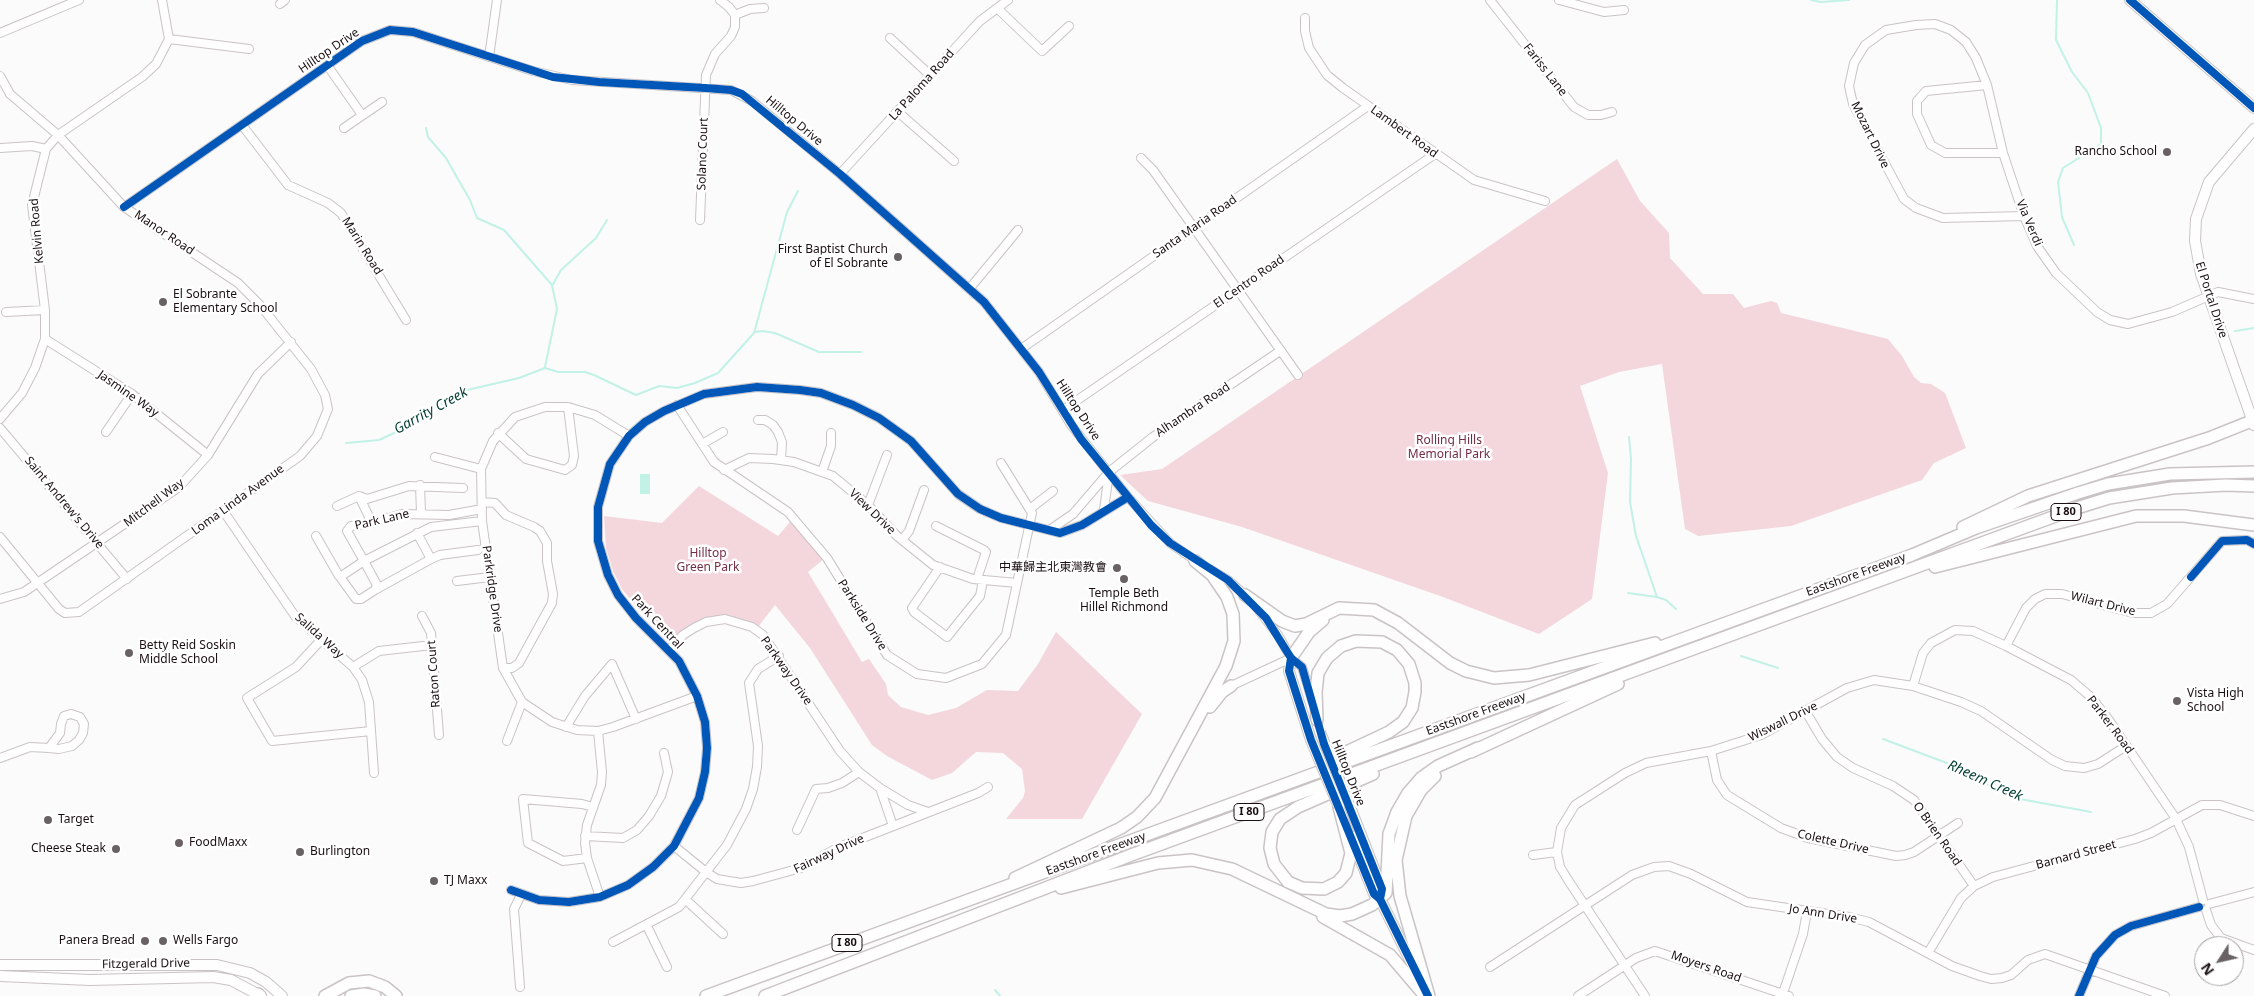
<!DOCTYPE html>
<meta charset="utf-8">
<style>
body{margin:0}
#map{position:relative;width:2254px;height:996px;overflow:hidden;background:#fbfbfb;font-family:"Noto Sans",sans-serif}
canvas{display:block}
.north{position:absolute;left:2194px;top:936px;width:50px;height:50px;box-sizing:border-box;background:#fff;border:1px solid #a49fa0;border-radius:50%;rotate:235deg;font-size:14px;font-weight:700;line-height:20px;text-align:center;color:#1b0f12}
.north::after{content:'';display:block;margin:auto;width:18px;height:22px;background:#696264;clip-path:polygon(50% 0,100% 100%,50% 72%,0 100%)}
</style>
<div id="map">
<canvas width="2254" height="996"></canvas>
<div class="north">N</div>
</div>
<script>
const ctx = document.querySelector('canvas').getContext('2d');
ctx.lineJoin = 'round';
function fillPath(path, color) { ctx.fillStyle = color; ctx.fill(path, 'evenodd'); }
const toPath = rows => new Path2D(rows.map(r => 'M' + r).join(''));
function stroke(path, color, width, dash) { ctx.strokeStyle = color; ctx.lineWidth = width; ctx.lineCap = dash ? 'butt' : 'round'; ctx.setLineDash(dash || []); ctx.stroke(path); }
function label(font, color, halo, rows, align = 'center') {
  ctx.font = font + ' "Noto Sans","Noto Sans SC",sans-serif'; ctx.lineWidth = 5; ctx.setLineDash([]); ctx.textBaseline = 'middle'; ctx.strokeStyle = halo; ctx.fillStyle = color; for (const [text, x, y, turn = 0] of rows) {
    ctx.save(); ctx.translate(x, y); ctx.rotate((+turn || 0) * Math.PI / 180); ctx.textAlign = isNaN(turn) ? turn : align; if (halo) ctx.strokeText(text, 0, 0); ctx.fillText(text, 0, 0); ctx.restore();
  }
}
fillPath(toPath([
 [1617,159,1640,201,1669,233,1670,258,1703,294,1733,294,1744,308,1771,301,1777,303,1781,313,1888,339,1902,356,1914,377,1921,383,1931,384,1945,393,1966,448,1934,463,1922,480,1791,526,1698,536,1685,529,1662,364,1619,372,1580,386,1608,473,1592,599,1539,634,1443,597,1242,527,1148,501,1120,475,1162,469],
 [699,486,778,536,790,522,798,527,824,559,808,572,862,662,869,659,886,684,888,695,901,707,928,715,956,708,987,690,1018,691,1038,664,1056,632,1142,714,1082,819,1006,819,1023,798,1025,791,1022,769,1003,753,976,752,952,773,932,780,887,756,872,745,810,648,775,605,758,627,738,618,719,616,677,638,667,637,642,613,622,589,613,571,606,548,604,516,662,523]
]), '#f4d6dd');
fillPath(toPath([
 [640,474,650,474,650,494,640,494]
]), '#c2f1e6');
stroke(toPath([
 [1811,0,1821,2,1849,0],
 [2057,0,2056,40,2072,72,2088,93,2101,128,2101,144,2063,168,2058,182,2062,217,2074,245],
 [426,128,428,137,446,158,470,200,477,218,504,230,552,285,557,309,545,367],
 [552,286,561,270,596,238,607,220],
 [2235,331,2254,328],
 [755,332,762,331,775,333,819,352,861,352],
 [1629,437,1631,459,1630,502,1636,536,1657,597],
 [346,443,379,440,405,428,443,402,467,390,519,378,545,368,558,372,585,372,594,375,636,395,659,386,677,388,695,383,718,373,754,333,787,212,798,191],
 [1628,593,1657,597,1666,600,1676,609],
 [1741,656,1778,668],
 [1883,739,1952,765,1999,791,2020,799,2091,812],
 [995,990,1000,996]
]), '#c2f1e6', 2);
const minor = toPath([
 [1490,0,1574,107,1588,115,1601,115,1612,112],
 [1559,0,1604,12,1624,10],
 [280,4,285,0],
 [997,8,1042,51,1069,26],
 [735,15,750,9,764,8],
 [1305,18,1305,31,1309,48,1327,75,1343,88,1474,180,1545,201],
 [0,33,79,0],
 [890,38,930,75],
 [169,39,249,49],
 [489,57,497,0],
 [327,65,362,115],
 [0,76,10,94,58,135,124,207,238,283,260,305,311,369,325,395,328,409,317,436,300,456,79,612,65,613,59,609,0,537],
 [1987,85,1926,91,1917,101,1917,114,1931,145,1945,153,2003,153],
 [898,112,954,161],
 [242,125,288,185,328,203,341,213,406,320],
 [344,128,382,102],
 [0,148,32,146,46,149],
 [1141,158,1153,170,1298,375],
 [840,174,968,34,980,21,1008,0],
 [124,207,362,41,390,30,413,32,533,71,572,80,731,90,752,101,840,174,984,302,1039,372,1071,425,1128,497,1170,543,1199,563],
 [2024,216,1943,218,1916,208,1904,199,1853,104,1849,86,1854,63,1865,45,1886,30,1916,25,1935,24,1951,30,1966,42,1976,58,1987,85,2003,153,2024,216,2037,246,2056,273,2097,312,2110,320,2128,324,2172,312,2218,292,2254,299],
 [700,220,706,75,715,54,731,36,735,27,735,15,729,7,720,0],
 [970,288,1018,230],
 [6,312,45,310],
 [45,339,132,394,208,455],
 [1021,349,1368,106],
 [677,405,714,462,788,512,827,558,887,655,917,674,946,678,982,664,1006,635,1032,513,1001,463],
 [1063,410,1435,154],
 [0,419,22,393,35,368,45,339,45,310,32,205,46,149,58,135,142,77,156,64,169,39,162,0],
 [758,420,765,420,773,425,778,432,782,442,781,460],
 [0,428,127,579],
 [106,432,132,394],
 [498,433,526,459,565,470,572,465,574,456,568,407],
 [629,436,595,415,568,407,545,407,515,417,493,441,481,469,482,521,503,668,522,702,552,722,577,730,598,731,613,727,697,696],
 [702,444,723,432],
 [435,457,481,469],
 [724,470,749,458,773,459,794,462,833,476,868,505,897,536,933,565,973,579,1017,583],
 [822,472,831,446,831,433],
 [420,485,421,513],
 [359,496,372,523],
 [482,502,495,503,506,515,534,527,540,531,547,543,547,561,553,594,552,603,519,663,512,668,503,668],
 [868,505,887,455],
 [337,506,359,496,367,499,409,486,463,488],
 [1031,508,1053,491],
 [482,509,449,515,402,514,372,523,351,526,347,531,364,561,431,527,482,521],
 [1104,510,1109,472],
 [224,512,295,616,353,667,362,680,369,702,374,773],
 [936,526,984,550,986,552,977,579],
 [1051,529,1073,514,1109,472,1153,437,1280,351],
 [316,536,339,576,340,577,356,599,361,599,375,590,377,585,364,561,340,577],
 [902,540,909,531,924,490],
 [431,559,440,555,478,550],
 [940,567,912,608,914,612,947,637,980,596,983,580],
 [1211,570,1228,580,1247,597],
 [457,581,490,577],
 [375,590,431,559,417,533],
 [0,599,24,592,179,487,208,455,258,374,291,342],
 [1257,608,1278,635,1291,658,1302,667,1313,703],
 [422,616,431,633,439,735],
 [321,640,296,667,247,698,272,741,371,731],
 [2006,646,2026,608,2035,599,2045,594,2062,594,2133,613,2151,613,2167,604,2222,541,2247,540,2254,544],
 [669,650,683,635,694,628,706,622,725,619,752,627,763,635,840,751,859,772,880,788,893,826],
 [353,667,379,651,432,645],
 [1231,686,1291,658],
 [1913,686,1923,653,1931,643,1955,630,1973,631,2006,646,2071,680,2091,697,2109,720,2176,819,2189,847,2203,900],
 [1806,712,1822,739,1837,757,1853,768,1893,786,1914,800,1974,886],
 [566,727,585,696,612,664,636,719],
 [598,731,602,772,601,785,587,825,585,843,587,858,600,897],
 [507,741,522,702],
 [1711,751,1717,780,1727,795,1781,828,1808,838,1896,856,1905,855,1914,852,1958,823],
 [0,758,30,747,49,748,59,749,72,746,79,740,83,733,84,724,80,717,71,714,64,716,61,724,60,733,49,748],
 [880,788,908,805,928,812],
 [797,830,816,789,828,788,842,783,859,772],
 [585,836,623,838,637,830,649,816,661,796,668,772,664,753],
 [674,846,706,872,717,879,741,883,753,881,801,868,837,848,978,793,988,787],
 [1533,855,1557,852],
 [587,858,563,861,528,843,523,799,582,804,593,807],
 [511,890,539,900,569,902,600,897,628,885,653,867,674,846,699,798,705,772,707,748,705,722,697,696,679,661,636,618,618,595,608,575,598,541,598,507,610,464,629,436,645,422,664,411,704,394,757,387,800,390,821,393,853,405,879,418,911,441,958,494,980,509,1001,518,1060,533,1082,525,1128,497],
 [686,900,723,934],
 [2209,904,2254,892],
 [2206,910,2211,925,2221,938,2254,950],
 [647,926,667,967],
 [613,942,679,907,727,845,746,809,753,789,757,767,758,746,749,683,758,669,779,656],
 [1928,953,1961,898,1974,886,1993,877,2135,839,2151,833,2202,805,2220,805,2254,816],
 [1490,967,1632,875,1654,867,1669,866,1691,874,1747,902,1849,917,1869,922,1952,966,1980,976,1991,979,2002,978,2011,975,2028,960,2045,954,2165,996],
 [520,987,514,909,521,895],
 [1578,996,1636,958,1655,951,1789,996],
 [1645,996,1568,880,1560,867,1557,852,1561,828,1575,805,1625,773,1646,763,1711,751,1761,735,1847,688,1874,680,1913,686,1961,702,1981,711,2052,760,2065,766,2084,768,2098,764,2126,746],
 [1782,996,1803,934,1807,911],
 [2079,996,2096,956,2115,935,2131,926,2199,907]
]);
const major = toPath([
 [2130,0,2254,108],
 [2254,129,2209,182,2196,219,2195,241,2201,274,2254,425],
 [1291,658,1289,671,1311,740],
 [1352,812,1382,889,1380,899],
 [1351,836,1374,894,1380,899,1422,984],
 [0,965,217,965,250,973,266,982,282,996],
 [0,976,90,980,213,977,231,980,261,996]
]);
const highway = toPath([
 [1963,527,2028,496,2209,438,2254,420],
 [1935,567,2136,516,2184,516,2254,525],
 [1245,595,1282,621,1295,626,1306,624,1339,608,1374,610,1398,623,1450,663,1466,671,1494,678,1529,675,1655,643],
 [1291,658,1309,632,1323,620],
 [1210,707,1222,692,1231,686],
 [1317,720,1316,692,1318,673,1327,658,1341,646,1356,641,1382,642,1397,650,1409,664,1415,683,1415,692,1412,708,1403,722,1389,732,1323,763],
 [1471,752,1618,684],
 [1339,807,1351,853,1346,873,1338,882,1324,889,1302,888,1288,882,1274,864,1270,848,1272,832,1280,819,1298,807,1373,774],
 [1015,878,1121,828,1137,817,1155,798,1226,666,1234,641,1233,614,1227,597,1212,575,1195,561],
 [1061,888,1158,863,1192,860,1232,869,1326,914,1340,916,1352,914,1372,905,1386,893,1389,834,1397,812,1408,793,1421,778,1438,766,1478,748],
 [1323,917,1390,955,1425,996],
 [258,994,260,996],
 [325,996,349,983,369,981,385,987,396,996],
 [351,996,364,994,375,996],
 [706,996,1912,555,1976,528,2078,493,2108,484,2170,474,2254,472],
 [765,996,1134,854,2080,507,2109,498,2172,488,2226,485,2254,486],
 [1429,996,1400,896,1396,860,1406,816,1421,790,1435,776]
]);
stroke(minor, '#cac3c5', 10);
stroke(major, '#cac3c5', 12);
stroke(highway, '#cac3c5', 14);
stroke(minor, '#fefefe', 8);
stroke(major, '#fefefe', 10);
stroke(highway, '#fefefe', 11);
const majorBridge = toPath([
 [1320,732,1352,812],
 [1311,740,1339,807]
]);
stroke(majorBridge, '#cac3c5', 12, []);
stroke(majorBridge, '#fefefe', 10);
stroke(toPath([
 [2130,0,2254,108],
 [124,207,362,41,390,30,413,32,553,77,599,82,705,88,731,90,742,94,840,174,984,302,1039,372,1081,439,1151,525,1170,543,1228,580,1266,618,1291,658,1302,667,1324,744,1382,889,1380,899],
 [2191,577,2222,541,2247,540,2254,544],
 [1291,658,1289,671,1311,740,1374,894,1380,899,1428,996],
 [511,890,539,900,569,902,600,897,628,885,653,867,674,846,699,798,705,772,707,748,705,722,697,696,679,661,636,618,618,595,608,575,598,541,598,507,610,464,629,436,645,422,664,411,704,394,757,387,800,390,821,393,853,405,879,418,911,441,958,494,980,509,1001,518,1060,533,1082,525,1128,497],
 [2079,996,2096,956,2115,935,2131,926,2199,907]
]), '#0057b8', 8);
for (const [x, y, r, color] of [
 [2167,152,5,"#696264"],
 [898,257,5,"#696264"],
 [163,302,5,"#696264"],
 [1117,568,5,"#696264"],
 [1124,579,5,"#696264"],
 [129,653,5,"#696264"],
 [2177,701,5,"#696264"],
 [48,820,5,"#696264"],
 [179,843,5,"#696264"],
 [116,849,5,"#696264"],
 [300,852,5,"#696264"],
 [434,881,5,"#696264"],
 [145,941,5,"#696264"],
 [163,941,5,"#696264"]
]) { const dot = new Path2D(); dot.arc(x, y, r, 0, 2 * Math.PI); ctx.fillStyle = color; ctx.fill(dot); stroke(dot, '#fff', 2); }
for (const [x, y, w] of [
 [2066,512,30],
 [1249,812,30],
 [847,943,30]
]) { const box = new Path2D(); box.roundRect(x - w / 2, y - 8.5, w, 17, 4); ctx.fillStyle = '#fff'; ctx.fill(box); stroke(box, '#1b0f12', 1); }
label('bold 11px', '#1b0f12', null, [
 ["I 80",2066,512],
 ["I 80",1249,812],
 ["I 80",847,943]
]);
label('12px', '#1b0f12', '#fff', [
 ["Hilltop Drive",329,51,-34],
 ["Fariss Lane",1545,70,52],
 ["La Paloma Road",922,85,-48],
 ["Hilltop Drive",794,121,40],
 ["Lambert Road",1404,132,36],
 ["Mozart Drive",1870,135,64],
 ["Solano Court",703,154,-88],
 ["Via Verdi",2029,223,67],
 ["Santa Maria Road",1195,227,-35],
 ["Kelvin Road",37,231,-95],
 ["Manor Road",164,233,34],
 ["Marin Road",362,246,58],
 ["El Centro Road",1249,282,-35],
 ["El Portal Drive",2211,300,72],
 ["Jasmine Way",128,394,35],
 ["Hilltop Drive",1078,410,57],
 ["Alhambra Road",1193,410,-34],
 ["Loma Linda Avenue",238,500,-36],
 ["Saint Andrew's Drive",64,503,50],
 ["Mitchell Way",154,503,-37],
 ["View Drive",872,512,44],
 ["Park Lane",382,520,-13],
 ["Eastshore Freeway",1856,575,-20],
 ["Parkridge Drive",492,589,82],
 ["Wilart Drive",2103,604,14],
 ["Parkside Drive",862,615,58],
 ["Park Central",657,622,47],
 ["Salida Way",319,636,42],
 ["Parkway Drive",786,671,55],
 ["Raton Court",434,674,-94],
 ["Eastshore Freeway",1476,714,-20],
 ["Wiswall Drive",1783,722,-26],
 ["Parker Road",2110,725,53],
 ["Hilltop Drive",1348,773,68],
 ["O Brien Road",1937,834,55],
 ["Colette Drive",1833,842,13],
 ["Fairway Drive",829,854,-25],
 ["Eastshore Freeway",1096,854,-20],
 ["Barnard Street",2076,855,-15],
 ["Jo Ann Drive",1823,914,9],
 ["Fitzgerald Drive",146,964,-1],
 ["Moyers Road",1706,967,19]
]);
label('12px', '#1b0f12', '#fff', [
 ["Rancho School",2157,152,"right"],
 ["First Baptist Church",888,250,"right"],
 ["of El Sobrante",888,264,"right"],
 ["El Sobrante",173,295],
 ["Elementary School",173,309],
 ["中華歸主北東灣教會",1107,568,"right"],
 ["Temple Beth",1124,594,"center"],
 ["Hillel Richmond",1124,608,"center"],
 ["Betty Reid Soskin",139,646],
 ["Middle School",139,660],
 ["Vista High",2187,694],
 ["School",2187,708],
 ["Target",58,820],
 ["FoodMaxx",189,843],
 ["Cheese Steak",106,849,"right"],
 ["Burlington",310,852],
 ["TJ Maxx",444,881],
 ["Panera Bread",135,941,"right"],
 ["Wells Fargo",173,941]
], 'left');
label('12px', '#742d44', '#fff', [
 ["Rolling Hills",1449,441],
 ["Memorial Park",1449,455],
 ["Hilltop",708,554],
 ["Green Park",708,568]
]);
label('italic 14px', '#003d33', '#fff', [
 ["Garrity Creek",431,411,-29],
 ["Rheem Creek",1985,781,24]
]);
</script>
